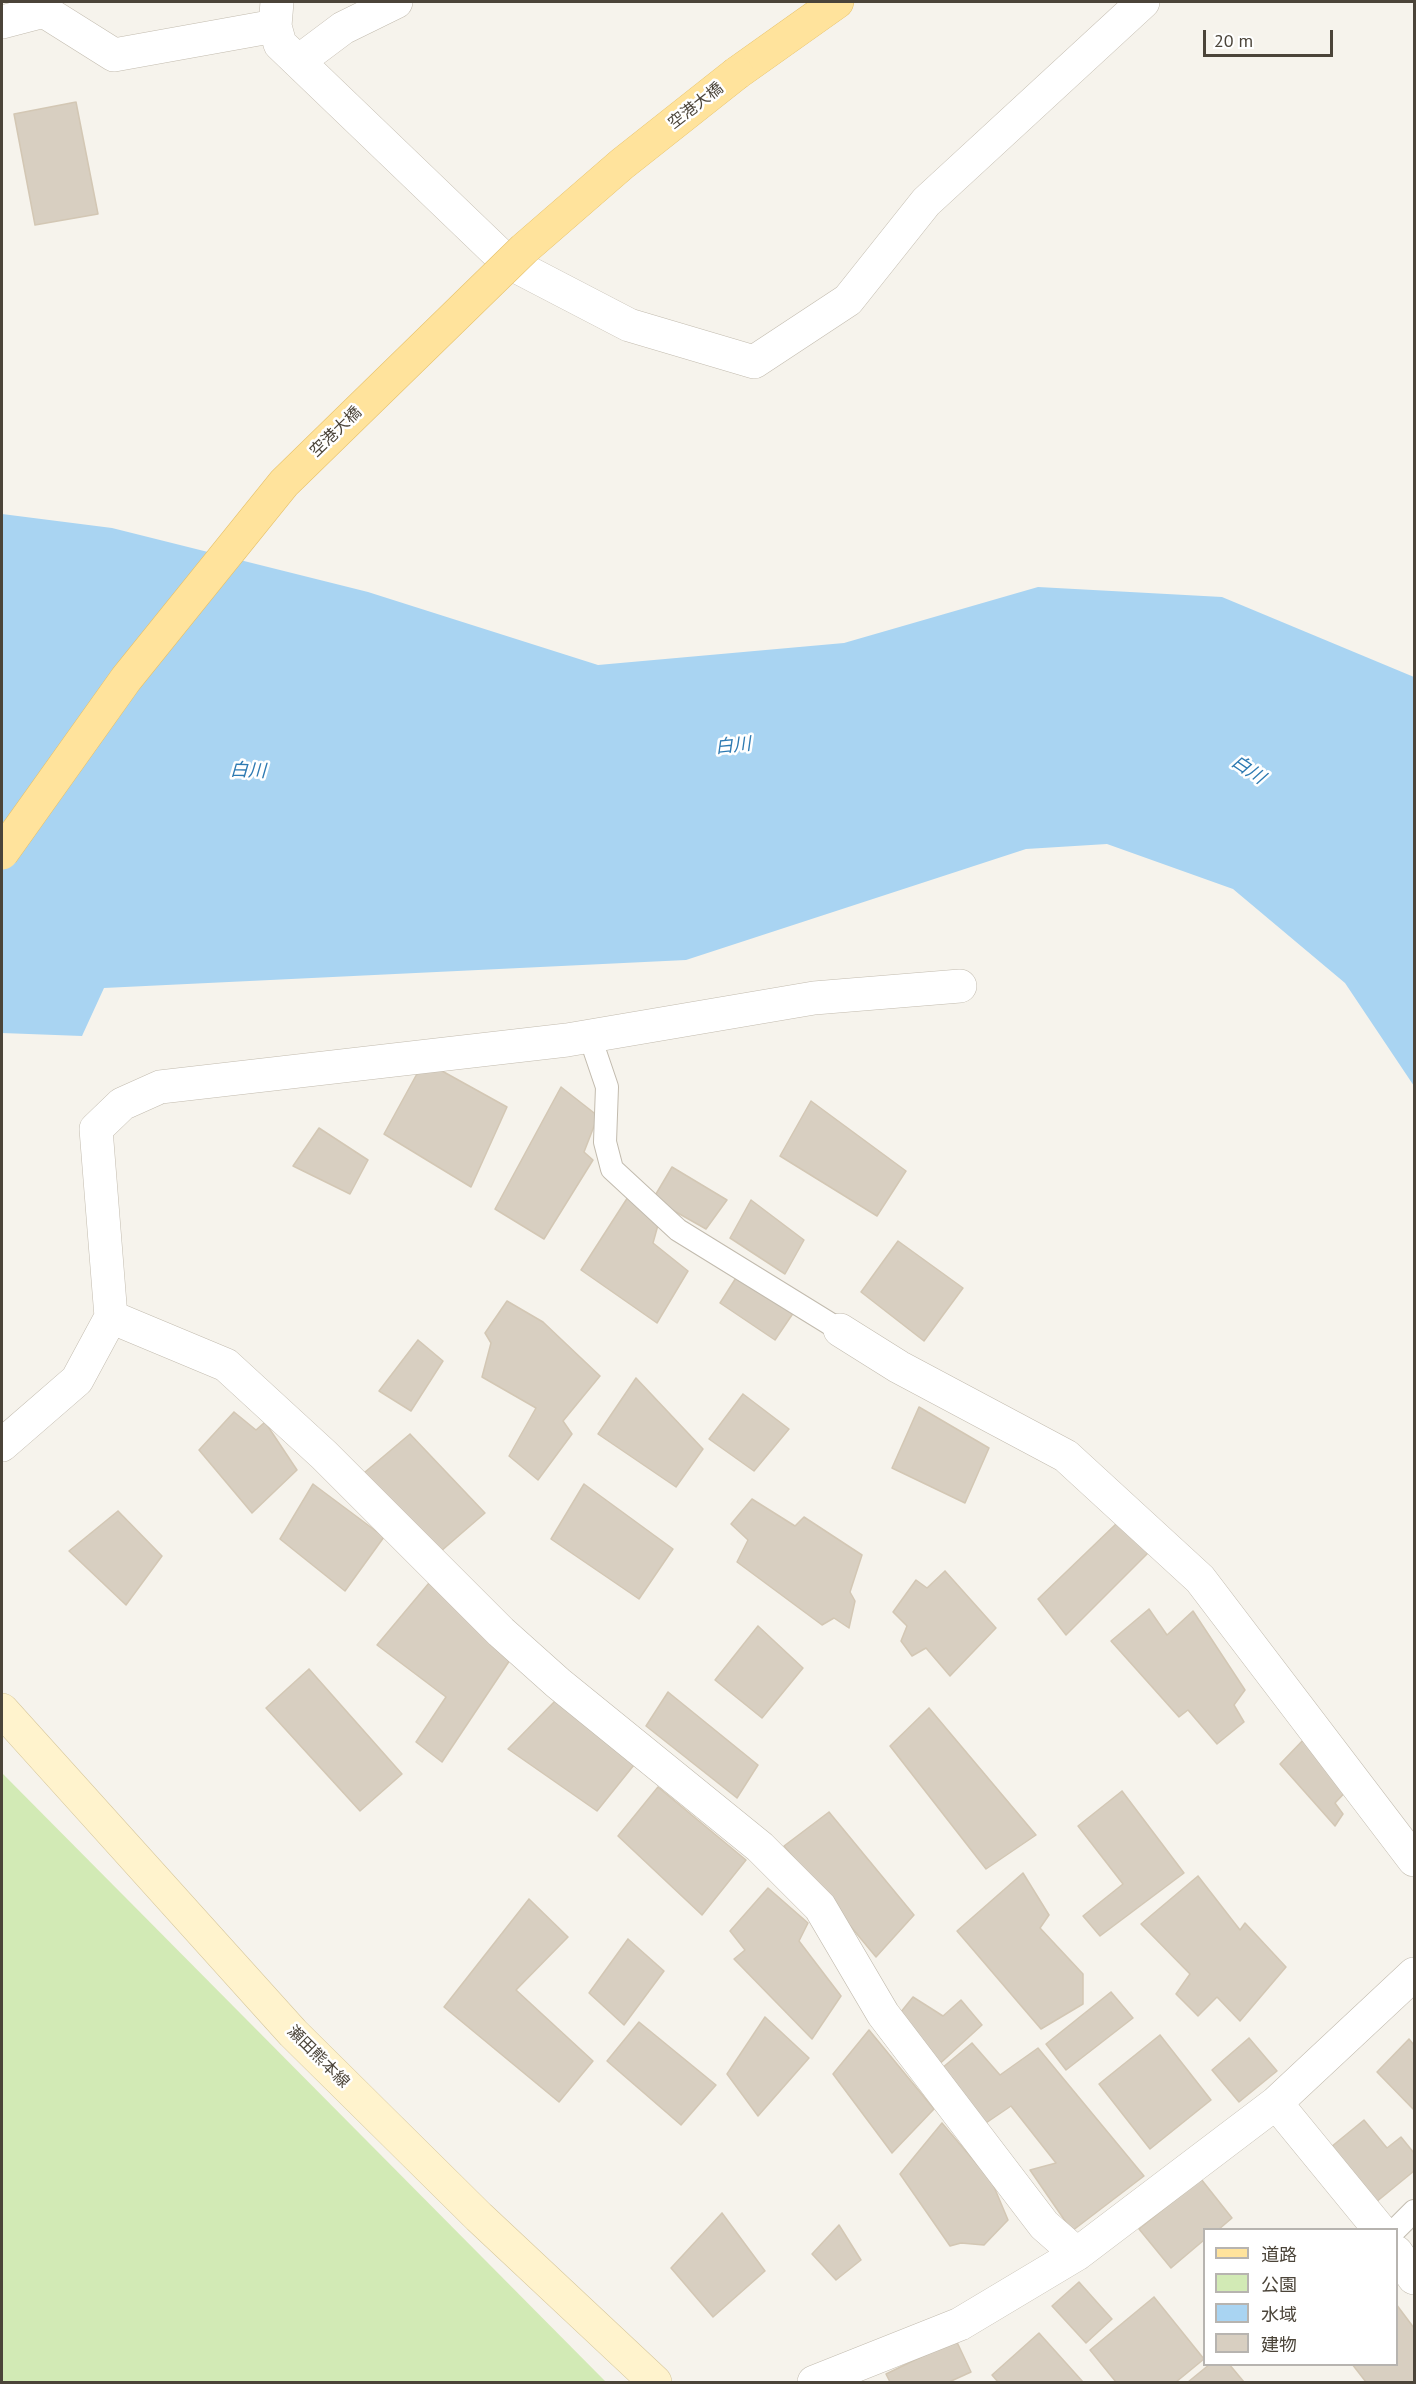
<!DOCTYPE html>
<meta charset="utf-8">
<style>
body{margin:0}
#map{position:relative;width:1416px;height:2384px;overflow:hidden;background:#f6f3ec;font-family:"PT Sans","Noto Sans JP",sans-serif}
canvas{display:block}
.frame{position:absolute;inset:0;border:3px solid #4b4439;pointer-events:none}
.legend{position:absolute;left:1203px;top:2228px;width:195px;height:138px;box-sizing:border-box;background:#fff;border:2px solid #b7b4b0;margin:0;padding:8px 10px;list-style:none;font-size:18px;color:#4b4439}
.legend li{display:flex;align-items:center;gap:12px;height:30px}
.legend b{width:30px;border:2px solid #b7b4b0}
.scale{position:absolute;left:1203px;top:30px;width:130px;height:27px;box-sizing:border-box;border:3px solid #4b4439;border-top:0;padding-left:8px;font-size:18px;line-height:21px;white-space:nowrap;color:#4b4439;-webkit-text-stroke:4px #fff;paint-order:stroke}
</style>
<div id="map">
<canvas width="1416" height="2384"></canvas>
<div class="frame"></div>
<ul class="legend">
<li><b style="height:8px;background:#ffe39c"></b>道路</li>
<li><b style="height:16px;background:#d2eab5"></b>公園</li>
<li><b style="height:16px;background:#a9d4f2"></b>水域</li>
<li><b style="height:16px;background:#d8cfc1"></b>建物</li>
</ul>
<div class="scale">20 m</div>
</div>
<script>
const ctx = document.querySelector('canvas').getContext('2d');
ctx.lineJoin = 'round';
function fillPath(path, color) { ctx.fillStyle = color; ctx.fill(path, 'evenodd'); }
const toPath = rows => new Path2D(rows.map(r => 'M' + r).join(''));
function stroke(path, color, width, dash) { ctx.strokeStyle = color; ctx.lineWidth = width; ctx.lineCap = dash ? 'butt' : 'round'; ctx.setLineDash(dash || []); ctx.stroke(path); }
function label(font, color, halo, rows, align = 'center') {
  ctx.font = font + ' "PT Sans","Noto Sans JP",sans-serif'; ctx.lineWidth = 5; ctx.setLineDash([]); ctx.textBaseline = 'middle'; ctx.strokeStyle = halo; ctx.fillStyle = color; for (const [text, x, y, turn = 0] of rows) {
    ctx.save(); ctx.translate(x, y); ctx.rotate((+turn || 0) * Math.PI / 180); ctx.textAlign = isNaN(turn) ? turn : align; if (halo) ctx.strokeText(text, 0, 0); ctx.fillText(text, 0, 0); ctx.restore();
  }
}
fillPath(toPath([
 [2,1773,606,2382,2,2382]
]), '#d2eab5');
fillPath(toPath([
 [2,514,112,528,368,592,598,665,844,643,1038,587,1222,597,1414,677,1414,1086,1345,983,1233,889,1107,844,1026,849,686,960,104,988,82,1036,2,1033]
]), '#a9d4f2');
const building = toPath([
 [76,102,98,214,35,225,14,114,76,102],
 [424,1061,507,1107,471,1187,384,1134,424,1061],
 [561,1087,598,1116,584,1152,593,1160,544,1239,495,1209,561,1087],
 [811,1101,906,1171,877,1216,780,1156,811,1101],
 [319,1128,368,1160,350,1194,293,1166,319,1128],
 [672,1167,727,1200,706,1229,653,1199,672,1167],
 [628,1197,658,1225,653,1243,688,1271,657,1323,581,1270,628,1197],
 [751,1200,804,1240,785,1274,730,1238,751,1200],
 [898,1241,963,1288,924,1341,861,1292,898,1241],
 [741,1270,794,1312,775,1340,720,1303,741,1270],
 [507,1301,543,1322,600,1376,563,1421,572,1434,538,1480,509,1456,536,1408,482,1377,491,1343,485,1333,507,1301],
 [418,1340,443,1361,411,1411,379,1391,418,1340],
 [636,1378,703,1449,676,1487,598,1434,636,1378],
 [743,1394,789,1429,754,1471,709,1439,743,1394],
 [919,1407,989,1448,965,1503,892,1468,919,1407],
 [234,1412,256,1430,265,1422,297,1470,252,1513,199,1450,234,1412],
 [410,1434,485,1513,440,1552,358,1478,410,1434],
 [313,1484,384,1537,345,1591,280,1539,313,1484],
 [584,1484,673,1549,639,1599,551,1539,584,1484],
 [752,1499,795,1526,804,1517,862,1555,850,1592,855,1601,849,1628,834,1618,822,1625,737,1562,748,1540,731,1524,752,1499],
 [118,1511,162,1556,126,1605,69,1551,118,1511],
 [1117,1523,1148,1553,1066,1635,1038,1599,1117,1523],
 [945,1571,996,1628,950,1676,926,1648,912,1656,901,1641,907,1626,893,1612,916,1580,927,1588,945,1571],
 [429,1583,510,1660,442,1762,416,1742,446,1697,377,1645,429,1583],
 [1149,1609,1167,1635,1193,1611,1245,1690,1234,1705,1244,1722,1217,1744,1188,1710,1179,1717,1111,1641,1149,1609],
 [758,1626,803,1668,762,1718,715,1680,758,1626],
 [309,1669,402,1774,360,1811,266,1708,309,1669],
 [668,1692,758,1765,737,1798,646,1726,668,1692],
 [556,1700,634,1765,597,1811,508,1749,556,1700],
 [929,1708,1036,1835,986,1869,890,1746,929,1708],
 [1308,1735,1355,1782,1335,1803,1343,1814,1335,1826,1280,1764,1308,1735],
 [658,1787,746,1860,702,1915,618,1836,658,1787],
 [1122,1791,1184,1873,1100,1936,1083,1916,1123,1884,1078,1826,1122,1791],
 [829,1812,914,1915,876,1957,784,1846,829,1812],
 [1023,1873,1049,1915,1040,1928,1083,1974,1083,2004,1041,2029,957,1931,1023,1873],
 [1198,1876,1240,1930,1245,1923,1286,1967,1240,2021,1217,1997,1198,2016,1176,1994,1190,1974,1141,1924,1198,1876],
 [768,1888,808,1923,799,1941,841,1996,812,2039,734,1959,745,1950,730,1931,768,1888],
 [529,1899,568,1937,516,1990,593,2061,559,2102,444,2007,529,1899],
 [628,1939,664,1971,624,2025,589,1993,628,1939],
 [1111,1992,1133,2018,1066,2070,1046,2044,1111,1992],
 [913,1997,943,2016,961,2000,982,2025,934,2069,896,2018,913,1997],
 [765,2017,809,2058,758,2116,727,2074,765,2017],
 [639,2022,716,2085,681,2125,607,2061,639,2022],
 [869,2030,934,2109,892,2153,833,2074,869,2030],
 [1160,2035,1211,2100,1150,2149,1099,2084,1160,2035],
 [1249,2038,1277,2071,1239,2102,1212,2070,1249,2038],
 [1409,2039,1414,2045,1414,2110,1377,2072,1409,2039],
 [972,2043,1000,2075,1038,2048,1144,2176,1072,2231,1030,2170,1056,2163,1011,2106,983,2125,936,2073,972,2043],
 [1364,2120,1387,2148,1401,2137,1414,2153,1414,2171,1375,2203,1331,2147,1364,2120],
 [942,2123,992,2182,1008,2220,984,2245,961,2243,950,2246,900,2174,942,2123],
 [1201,2179,1232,2218,1218,2230,1204,2230,1204,2240,1171,2268,1139,2229,1201,2179],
 [722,2213,765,2271,713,2317,671,2268,722,2213],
 [839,2225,861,2260,836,2280,812,2254,839,2225],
 [1079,2282,1112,2319,1086,2343,1052,2306,1079,2282],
 [1154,2297,1204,2359,1176,2382,1116,2382,1090,2350,1154,2297],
 [1396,2304,1414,2328,1414,2382,1366,2382,1352,2364,1396,2364,1396,2304],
 [1039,2333,1083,2382,998,2382,992,2375,1039,2333],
 [956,2340,971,2372,949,2382,890,2382,886,2374,956,2340],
 [1210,2364,1229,2364,1244,2382,1188,2382,1210,2364]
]);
fillPath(building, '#d8cfc1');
stroke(building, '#d3c7b4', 1.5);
const service = toPath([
 [590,1037,607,1087,605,1142,612,1169,678,1230,840,1330],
 [1395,2230,1414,2211]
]);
const minor = toPath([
 [277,2,275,26,280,44,506,261,629,325,754,362,848,300,926,202,1143,2],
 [2,22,44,11,114,55,275,26],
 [299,61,343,28,396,2],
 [111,1317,226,1365,324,1455,501,1632,558,1683,760,1847,820,1907,883,2014,1044,2225,1077,2254],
 [840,1330,899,1367,1066,1456,1200,1579,1414,1860],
 [2,1445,77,1380,111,1317,96,1129,122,1104,160,1087,567,1040,814,998,960,986],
 [1276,2103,1380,2230],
 [1396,2252,1414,2278],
 [814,2382,960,2324,1077,2254,1276,2103,1414,1974]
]);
const secondary = toPath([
 [2,1710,293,2033,479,2217,655,2382]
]);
const primary = toPath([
 [737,73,837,2]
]);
stroke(service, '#c2bbae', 24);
stroke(minor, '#c2bbae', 34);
stroke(secondary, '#d6c79b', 34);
stroke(primary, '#e6c16a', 34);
stroke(service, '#fff', 22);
stroke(minor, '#fff', 33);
stroke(secondary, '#fff3cd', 33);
stroke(primary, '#ffe39c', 33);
const primaryBridge = toPath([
 [2,853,126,679,284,483,524,249,622,164,737,73]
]);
stroke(primaryBridge, '#e6c16a', 34, []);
stroke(primaryBridge, '#ffe39c', 33);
label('16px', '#4b4439', '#fff', [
 ["空港大橋",696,106,-38],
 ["空港大橋",336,432,-44],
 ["瀬田熊本線",318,2057,45]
]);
label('italic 18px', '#2e7ab2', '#fff', [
 ["白川",733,746,-6],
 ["白川",1248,770,34],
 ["白川",248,771,2]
]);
</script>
